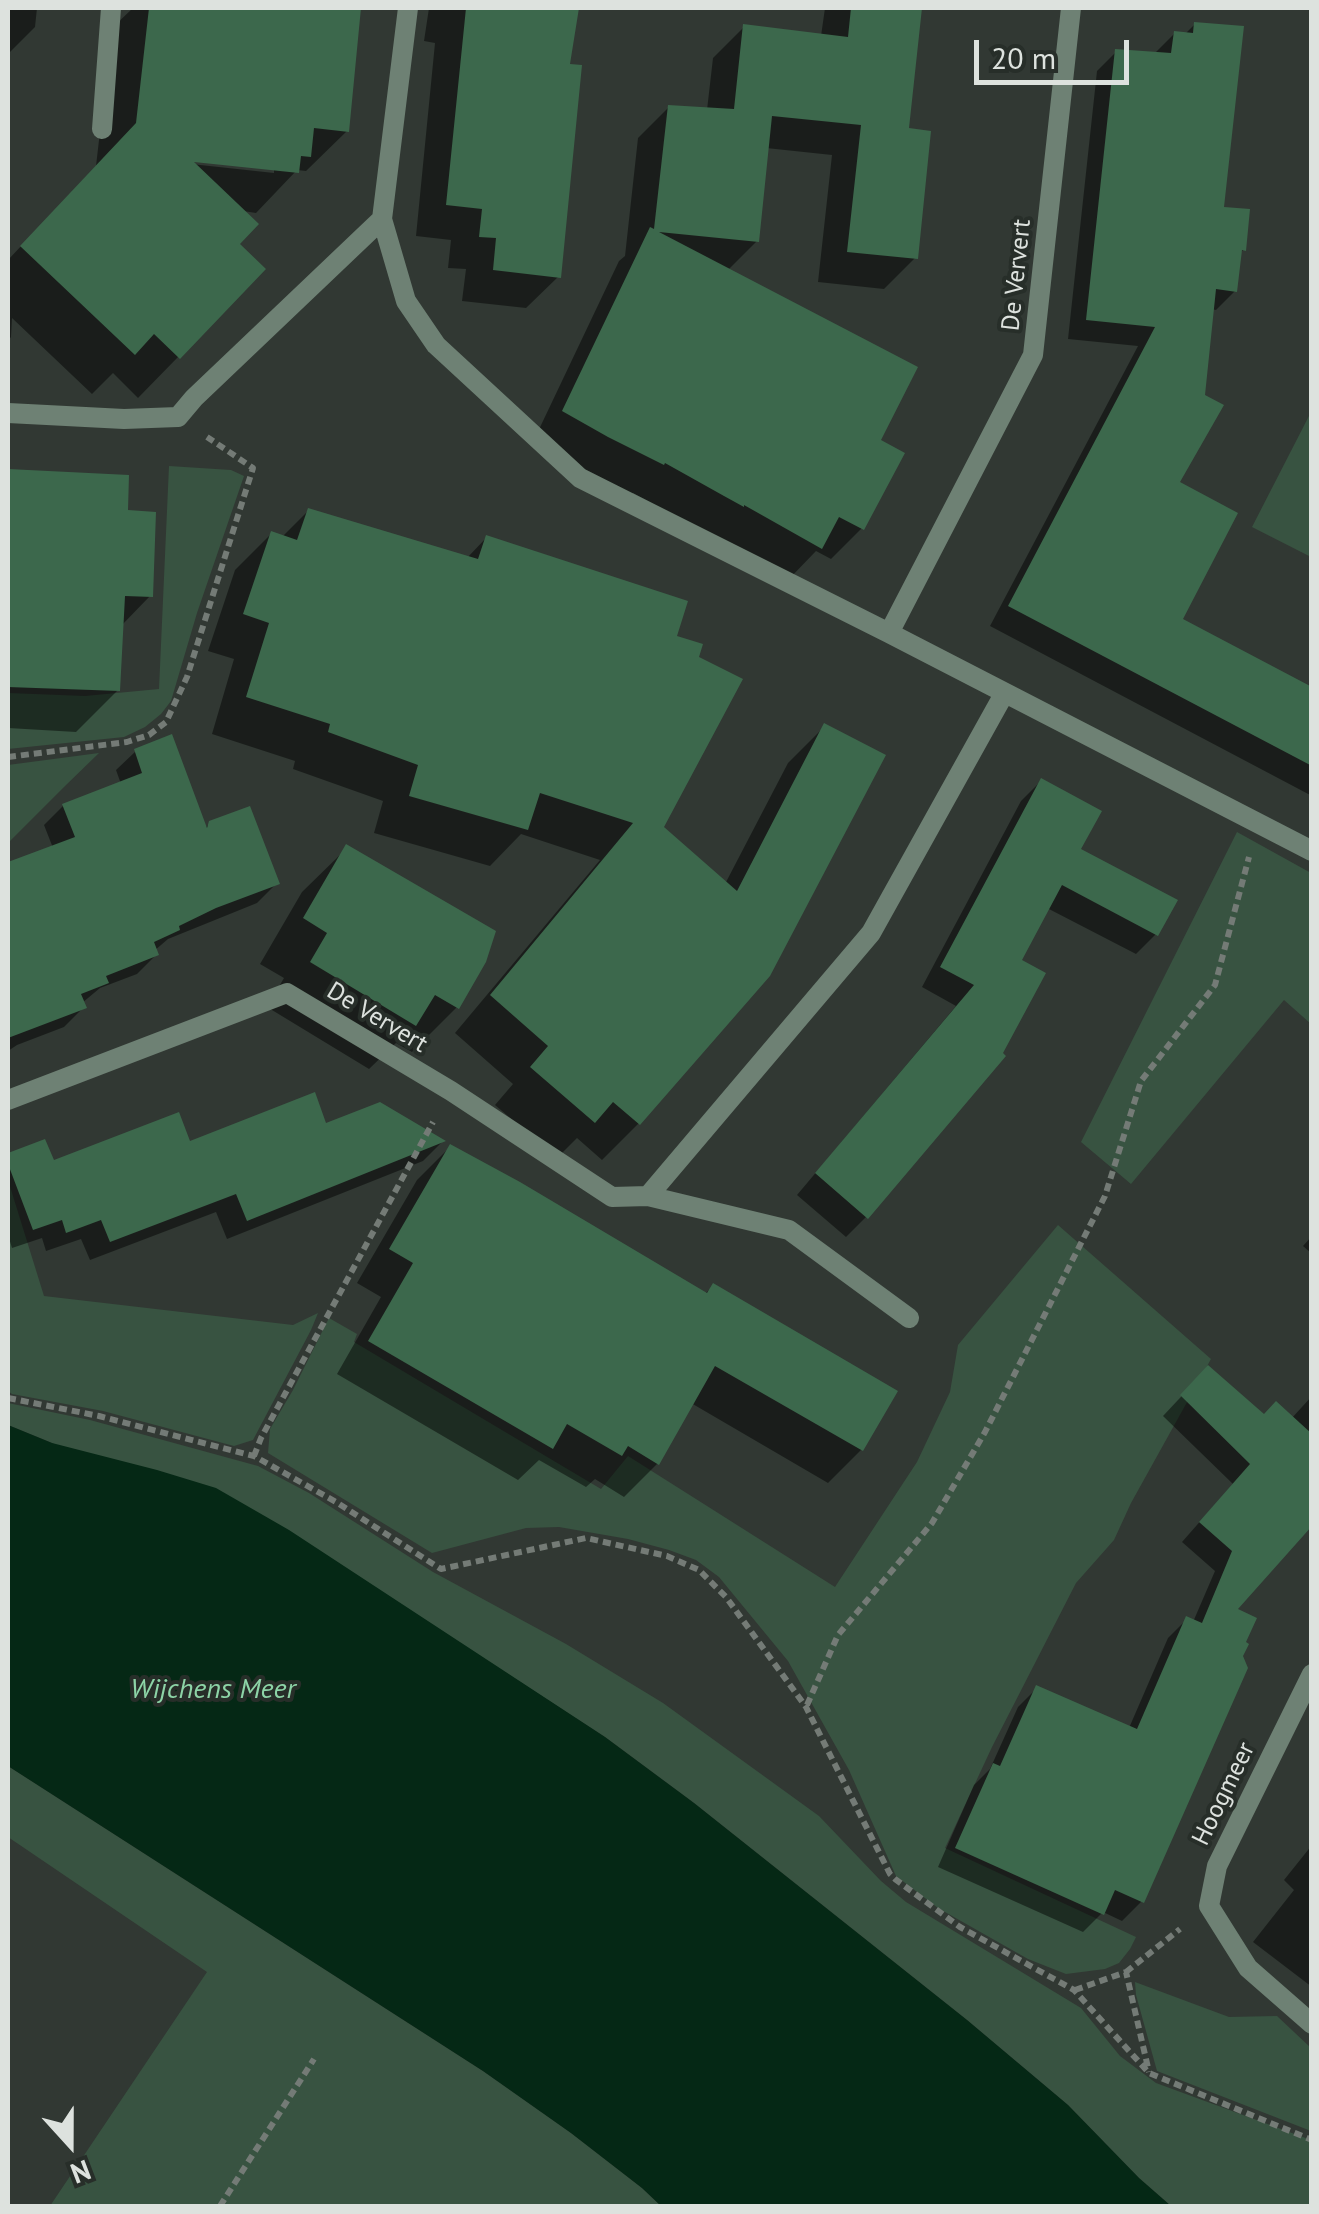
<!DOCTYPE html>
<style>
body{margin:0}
#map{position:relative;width:1319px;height:2214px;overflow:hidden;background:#313833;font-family:"PT Sans",sans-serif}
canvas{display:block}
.frame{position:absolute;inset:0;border:10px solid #dde2de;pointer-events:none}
.north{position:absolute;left:20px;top:2094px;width:100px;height:100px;-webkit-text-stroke:8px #272e29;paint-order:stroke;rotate:159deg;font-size:28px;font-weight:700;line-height:40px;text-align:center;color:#dde2de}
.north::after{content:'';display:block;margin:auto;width:35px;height:45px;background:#dde2de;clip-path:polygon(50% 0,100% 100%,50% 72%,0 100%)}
.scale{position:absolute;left:974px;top:40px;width:155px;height:45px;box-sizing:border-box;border:5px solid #dde2de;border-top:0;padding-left:12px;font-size:30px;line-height:35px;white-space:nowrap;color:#dde2de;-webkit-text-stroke:8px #272e29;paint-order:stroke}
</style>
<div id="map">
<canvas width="1319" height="2214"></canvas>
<div class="frame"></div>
<div class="north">N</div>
<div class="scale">20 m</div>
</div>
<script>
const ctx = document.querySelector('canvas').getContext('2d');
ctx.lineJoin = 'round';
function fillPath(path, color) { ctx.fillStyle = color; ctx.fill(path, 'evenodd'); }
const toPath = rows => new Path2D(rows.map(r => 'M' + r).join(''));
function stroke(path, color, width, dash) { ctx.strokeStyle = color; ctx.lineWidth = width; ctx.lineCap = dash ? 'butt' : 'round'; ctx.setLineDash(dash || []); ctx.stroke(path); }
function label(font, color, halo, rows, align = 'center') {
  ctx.font = font + ' "PT Sans",sans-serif'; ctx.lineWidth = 8; ctx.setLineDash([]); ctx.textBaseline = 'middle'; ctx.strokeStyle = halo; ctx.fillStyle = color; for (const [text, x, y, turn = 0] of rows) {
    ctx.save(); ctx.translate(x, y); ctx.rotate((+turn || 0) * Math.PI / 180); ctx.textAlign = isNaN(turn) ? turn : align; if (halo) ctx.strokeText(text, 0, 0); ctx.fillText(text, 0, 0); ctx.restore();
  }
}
fillPath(toPath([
 [1311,412,1311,557,1252,527],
 [169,466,231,470,244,476,197,613,171,701,161,714,145,727,124,737,8,749,8,693,85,696,159,689],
 [99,753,64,787,8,843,8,765],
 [1237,832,1311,873,1311,1024,1284,1000,1131,1184,1081,1142],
 [8,1180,44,1296,293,1325,318,1313,311,1330,253,1440,234,1446,103,1411,12,1394,8,1391],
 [1058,1225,1211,1359,1131,1503,1114,1540,1076,1583,992,1747,945,1848,1136,1937,1130,1949,1119,1963,1105,1969,1066,1974,1028,1959,938,1908,896,1876,849,1770,788,1661,719,1577,696,1560,669,1550,628,1539,559,1527,526,1528,432,1553,268,1453,270,1429,293,1390,329,1318,357,1334,354,1342,601,1489,628,1456,835,1587,917,1462,950,1392,958,1345],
 [8,1403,90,1420,258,1466,309,1493,433,1572,566,1644,663,1703,819,1816,881,1881,906,1902,1081,2008,1120,2056,1156,2083,1311,2140,1311,2206,1171,2206,1139,2178,1068,2105,967,2020,694,1803,605,1737,447,1635,52,1443,8,1425],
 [8,1766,483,2071,571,2133,642,2188,661,2206,50,2206,207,1972,8,1837],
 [1135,1982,1229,2017,1277,2016,1311,2048,1311,2131,1157,2071,1136,1995]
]), '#385341');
fillPath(toPath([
 [8,1425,52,1443,157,1470,216,1488,289,1530,605,1737,694,1803,967,2020,1068,2105,1139,2178,1171,2206,661,2206,642,2188,571,2133,483,2071,8,1766]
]), '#052815');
fillPath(toPath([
 [8,8,37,8,35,27,8,54],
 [133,8,326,8,359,10,347,131,306,171,297,170,256,213,243,211,237,244,178,357,138,398,113,373,92,394,12,318,11,337,8,341,8,260,96,166,112,28],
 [182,158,274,168,274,173,182,163],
 [429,8,577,8,567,66,558,277,526,308,462,301,466,269,448,268,451,240,416,236,435,43,424,41],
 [825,8,920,8,907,130,915,258,884,289,818,282,832,155,766,148,757,241,728,270,877,441,862,528,831,559,816,551,790,578,633,493,632,494,533,442,619,261,625,256,638,138,669,107,707,110,713,58,744,27,821,36],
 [1195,24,1222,210,1243,250,1239,254,1235,291,1216,310,1211,309,1177,483,1180,620,1312,690,1312,796,990,626,1138,346,1068,339,1097,71,1116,52,1154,54,1174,34,1184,35],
 [8,472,127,477,125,513,150,596,121,626,118,690,76,732,8,728],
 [308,511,467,558,486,538,674,637,661,828,725,884,788,763,825,726,768,974,638,1124,602,1160,577,1138,557,1158,495,1105,513,1084,455,1033,600,860,521,834,490,866,374,833,383,801,293,769,295,761,212,734,234,659,208,651,235,570,272,533,282,537],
 [136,751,204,829,210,823,277,883,257,903,168,939,154,951,156,955,137,974,100,988,82,1003,84,1007,64,1027,17,1045,8,1051,8,865,53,848,44,825,63,806,121,784,116,770],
 [1041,781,1078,850,1156,934,1136,954,1047,908,866,1217,846,1237,797,1195,956,1006,922,987,1021,801],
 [347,848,457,1007,412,1052,396,1043,369,1069,267,1007,284,978,260,964,302,892],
 [325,1126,442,1142,423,1161,227,1239,216,1212,90,1260,81,1239,46,1251,42,1238,12,1248,8,1235,8,1156,44,1142,53,1164],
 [450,1147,705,1294,713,1286,895,1391,861,1450,828,1483,691,1403,657,1464,624,1497,595,1479,586,1487,539,1460,518,1480,337,1374,381,1297,357,1283,417,1180],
 [1312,1236,1312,1254,1303,1246],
 [1208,1368,1263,1417,1291,1419,1312,1396,1312,1498,1234,1610,1141,1902,1122,1921,1103,1912,1083,1932,938,1867,974,1785,990,1769,1018,1707,1037,1688,1129,1728,1168,1638,1187,1619,1193,1622,1215,1571,1182,1542,1233,1484,1163,1416],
 [1312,1845,1312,1987,1253,1942,1294,1890,1284,1880]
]), '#0007');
fillPath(toPath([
 [149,8,361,8,349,132,314,128,311,157,301,156,299,173,194,162,259,224,240,244,266,269,180,359,154,334,135,355,20,246,136,123],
 [466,8,579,8,570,64,582,65,561,278,493,270,496,238,479,237,482,209,446,205],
 [851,8,922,8,909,128,931,131,918,259,847,252,861,125,772,116,759,242,659,232,918,367,881,440,905,453,864,530,839,517,822,549,744,505,744,507,724,496,665,463,664,465,608,437,562,411,650,227,654,229,668,105,734,109,743,24,848,37],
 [1194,22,1244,26,1224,207,1250,209,1246,251,1242,250,1237,292,1216,289,1205,395,1224,405,1180,482,1238,513,1183,619,1312,687,1312,766,1008,606,1155,327,1086,320,1115,49,1171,53,1174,31,1193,33],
 [8,469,129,475,128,510,156,512,153,597,125,596,120,691,8,687],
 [308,508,478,559,486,535,688,601,677,636,703,644,699,657,743,679,664,827,737,891,824,723,886,755,770,976,640,1125,613,1102,595,1123,530,1067,548,1046,490,995,633,823,540,793,528,830,409,796,418,765,328,732,330,724,246,697,269,623,243,614,271,531,297,540],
 [172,734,207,828,209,821,250,806,280,884,216,908,179,926,180,930,154,942,159,955,106,976,109,983,81,994,87,1008,8,1038,8,862,75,837,62,804,142,773,134,749],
 [1041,778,1102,811,1081,849,1178,900,1158,936,1062,885,1022,960,1046,973,1003,1053,1006,1056,868,1219,815,1173,974,985,940,967],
 [346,844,496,931,486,962,459,1009,435,995,416,1026,310,962,327,933,303,918],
 [315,1092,326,1123,380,1102,446,1141,247,1221,236,1194,110,1242,101,1220,66,1233,62,1220,33,1230,8,1164,8,1153,45,1139,54,1160,179,1112,190,1141],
 [450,1144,520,1182,707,1293,713,1283,898,1391,863,1451,715,1366,659,1465,628,1446,622,1456,567,1424,553,1449,368,1341,413,1263,389,1249],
 [1208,1365,1264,1414,1276,1401,1312,1434,1312,1526,1238,1609,1257,1618,1246,1642,1249,1644,1243,1656,1248,1668,1144,1903,1115,1890,1104,1915,955,1848,993,1763,1000,1766,1036,1685,1137,1729,1186,1616,1202,1623,1232,1551,1199,1522,1250,1464,1180,1395]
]), '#3c684c');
stroke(toPath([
 [8,757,127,742,149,735,166,722,187,677,253,468,207,437],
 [8,1398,99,1416,254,1456,336,1502,441,1569,586,1538,667,1556,699,1570,726,1597,806,1707,890,1874,895,1879,960,1927,1074,1990,1149,2073,1312,2140],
 [254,1456,261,1438,433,1122],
 [807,1705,838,1635,932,1523,985,1432,1105,1196,1141,1081,1215,985,1249,857],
 [1126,1972,1180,1929],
 [1075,1990,1126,1972,1149,2072],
 [220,2206,314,2059]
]), '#747b76', 6, [8, 5]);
stroke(toPath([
 [408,8,382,219,406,301,436,345,580,478,889,633,1312,851],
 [102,129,111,8],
 [8,413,124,419,178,417,194,398,382,219],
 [889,633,1033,355,1071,8],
 [8,1100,287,993,451,1091,612,1197,648,1196,871,933,1004,694],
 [648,1196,789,1230,909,1318],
 [1312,1674,1217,1866,1209,1906,1248,1968,1312,2024]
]), '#6e8174', 20);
label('25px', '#dde2de', '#272e29', [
 ["De Ververt",1017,275,-84],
 ["De Ververt",377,1018,31],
 ["Hoogmeer",1224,1794,-64]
]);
label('italic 28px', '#8dd4a7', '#272e29', [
 ["Wijchens Meer",213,1690]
]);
</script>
